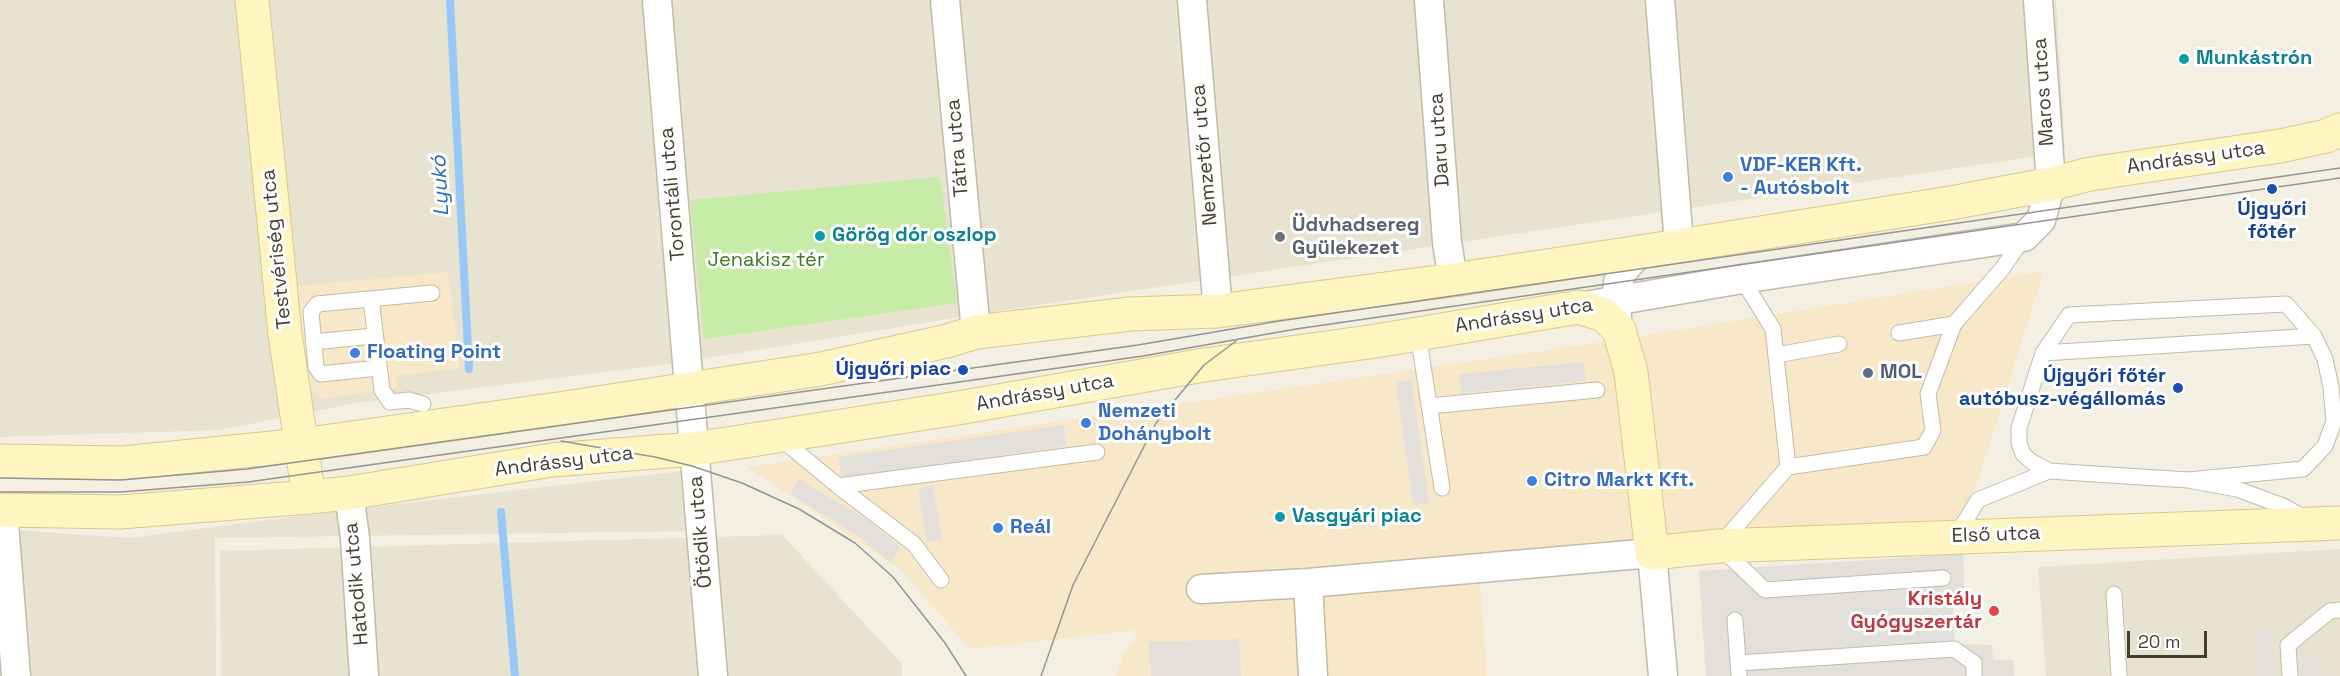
<!DOCTYPE html>
<meta charset="utf-8">
<style>
body{margin:0}
#map{position:relative;width:2340px;height:676px;overflow:hidden;background:#f3efe2;font-family:"Space Grotesk",sans-serif}
canvas{display:block}
.scale{position:absolute;left:2127px;top:631px;width:80px;height:27px;box-sizing:border-box;border:3px solid #453f32;border-top:0;padding-left:8px;font-size:18px;line-height:21px;white-space:nowrap;color:#453f32;-webkit-text-stroke:4px #fff;paint-order:stroke}
</style>
<div id="map">
<canvas width="2340" height="676"></canvas>
<div class="scale">20 m</div>
</div>
<script>
const ctx = document.querySelector('canvas').getContext('2d');
ctx.lineJoin = 'round';
function fillPath(path, color) { ctx.fillStyle = color; ctx.fill(path, 'evenodd'); }
const toPath = rows => new Path2D(rows.map(r => 'M' + r).join(''));
function stroke(path, color, width, dash) { ctx.strokeStyle = color; ctx.lineWidth = width; ctx.lineCap = dash ? 'butt' : 'round'; ctx.setLineDash(dash || []); ctx.stroke(path); }
function label(font, color, halo, rows, align = 'center') {
  ctx.font = font + ' "Space Grotesk",sans-serif'; ctx.lineWidth = 6; ctx.setLineDash([]); ctx.textBaseline = 'middle'; ctx.strokeStyle = halo; ctx.fillStyle = color; for (const [text, x, y, turn = 0] of rows) {
    ctx.save(); ctx.translate(x, y); ctx.rotate((+turn || 0) * Math.PI / 180); ctx.textAlign = isNaN(turn) ? turn : align; if (halo) ctx.strokeText(text, 0, 0); ctx.fillText(text, 0, 0); ctx.restore();
  }
}
fillPath(toPath([
 [0,0,2056,0,2065,152,991,312,670,364,356,403,220,430,0,437],
 [692,470,689,531,215,538,216,676,0,676,0,529,129,538,354,509],
 [782,535,902,664,902,676,221,676,220,551],
 [2340,549,2340,676,2046,676,2038,567]
]), '#e8e2d0');
fillPath(toPath([
 [2044,271,1977,484,1944,545,1480,580,1487,676,1116,676,1123,656,1139,630,970,649,901,570,747,467,1603,342],
 [448,272,460,368,396,376,398,388,320,399,307,387,297,286]
]), '#f8e8ca');
fillPath(toPath([
 [940,177,957,303,704,339,690,200]
]), '#c7eca7');
fillPath(toPath([
 [1584,362,1586,381,1461,393,1459,374],
 [1412,380,1429,503,1413,505,1396,382],
 [1064,425,1067,446,841,478,838,457],
 [799,479,869,521,900,547,890,562,858,536,790,494],
 [933,485,942,540,927,542,918,488],
 [1963,554,1965,603,1953,603,1955,644,1992,645,1993,660,2013,660,2014,676,1706,676,1699,571],
 [2255,628,2271,628,2274,676,2258,676],
 [1239,639,1241,676,1151,676,1149,642],
 [2321,654,2322,676,2301,676,2300,655]
]), '#e3e0dc');
stroke(toPath([
 [450,0,469,369],
 [501,512,515,676]
]), '#98c8f7', 8);
const lane = toPath([
 [1742,279,1773,329,1788,467],
 [371,299,382,390,390,402,409,400,423,404],
 [1899,333,1954,324],
 [1418,334,1442,488],
 [313,342,374,336],
 [2043,353,2314,336],
 [1776,355,1839,344],
 [378,368,321,374,316,367,311,312,317,304,432,293],
 [1429,406,1597,390],
 [780,438,838,486,1097,452],
 [2188,480,2303,469,2325,446,2334,421,2331,387,2325,359,2314,336,2286,304,2069,315,2043,353,2019,428,2019,443,2023,454,2032,462,2049,471,2188,480,2237,489,2283,506,2305,518],
 [838,486,914,544,941,580],
 [1956,536,1978,500,2049,471],
 [1943,578,1765,590,1719,546,1788,467,1924,447,1933,430,1928,394,1954,324,2002,269,2024,237],
 [2114,594,2119,676],
 [1735,620,1739,676],
 [1738,663,1954,649,1974,663,1974,676],
 [2290,676,2288,645,2330,611,2340,610]
]);
const street = toPath([
 [657,0,713,676],
 [945,0,976,332],
 [1192,0,1218,311],
 [1429,0,1447,242,1453,280],
 [1660,0,1679,245],
 [1579,307,1742,279,2024,237,2041,220,2051,184,2038,0],
 [1617,317,1616,301,1618,282,1623,271,1640,252],
 [349,493,355,538,364,676],
 [3,510,16,676],
 [1308,583,1313,676],
 [1201,589,1308,583,1652,553,1663,676]
]);
const secondary = toPath([
 [252,0,285,334,309,497],
 [0,461,123,463,302,445,558,409,821,369,947,341,976,332,1130,314,1218,311,1453,280,1640,252,1951,203,2051,184,2090,174,2280,146,2326,136,2340,130],
 [0,510,120,512,309,497,349,493,552,460,694,449,958,408,1204,365,1376,341,1579,307,1604,315,1619,330,1631,372,1652,553,1719,546,2340,523]
]);
stroke(lane, '#c2bba7', 17);
stroke(street, '#c2bba7', 31);
stroke(secondary, '#d7ca8d', 35);
stroke(lane, '#fff', 15);
stroke(street, '#fff', 28);
stroke(secondary, '#fff5c0', 33);
stroke(toPath([
 [561,441,655,457,692,466,742,483,799,509,855,543,893,577,945,643,966,676],
 [0,478,120,480,247,469,1138,345,1279,321,2340,168],
 [0,492,120,492,248,482,924,387,1143,356,1296,329,2340,178],
 [1041,676,1073,585,1156,423,1204,365,1236,341]
]), '#949494', 1.5);
for (const [x, y, r, color] of [
 [2184,59,6,"#0f9aa8"],
 [1728,177,6,"#3f7fe0"],
 [2272,189,6,"#1a4fb4"],
 [820,236,6,"#0f9aa8"],
 [1280,237,6,"#6b7280"],
 [355,353,6,"#3f7fe0"],
 [963,370,6,"#1a4fb4"],
 [1868,373,6,"#5c6f8a"],
 [2178,388,6,"#1a4fb4"],
 [1086,423,6,"#3f7fe0"],
 [1532,481,6,"#3f7fe0"],
 [1280,517,6,"#0f9aa8"],
 [998,528,6,"#3f7fe0"],
 [1994,611,6,"#e0444e"]
]) { const dot = new Path2D(); dot.arc(x, y, r, 0, 2 * Math.PI); ctx.fillStyle = color; ctx.fill(dot); stroke(dot, '#fff', 2); }
label('bold 20px', '#0d838f', '#fff', [
 ["Munkástrón",2196,59],
 ["Görög dór oszlop",832,236],
 ["Vasgyári piac",1292,517]
], 'left');
label('20px', '#453f32', '#fff', [
 ["Maros utca",2044,92,-94],
 ["Daru utca",1440,140,-94],
 ["Tátra utca",958,148,-95],
 ["Nemzetőr utca",1205,155,-95],
 ["Andrássy utca",2196,158,-8],
 ["Torontáli utca",673,194,-95],
 ["Testvériség utca",277,249,-96],
 ["Andrássy utca",1524,316,-9],
 ["Andrássy utca",1045,393,-10],
 ["Andrássy utca",564,462,-7],
 ["Ötödik utca",701,532,-95],
 ["Első utca",1996,535,-2],
 ["Hatodik utca",357,584,-95]
]);
label('bold 20px', '#366cbe', '#fff', [
 ["VDF-KER Kft.",1740,166],
 ["- Autósbolt",1740,189],
 ["Floating Point",367,353],
 ["Nemzeti",1098,412],
 ["Dohánybolt",1098,435],
 ["Citro Markt Kft.",1544,481],
 ["Reál",1010,528]
], 'left');
label('bold 20px', '#164399', '#fff', [
 ["Újgyőri",2272,210,"center"],
 ["főtér",2272,233,"center"],
 ["Újgyőri piac",951,370],
 ["Újgyőri főtér",2166,377],
 ["autóbusz-végállomás",2166,400]
], 'right');
label('bold 20px', '#5b616d', '#fff', [
 ["Üdvhadsereg",1292,226],
 ["Gyülekezet",1292,249]
], 'left');
label('20px', '#3c7b21', '#fff', [
 ["Jenakisz tér",766,261]
]);
label('bold 20px', '#4e5e75', '#fff', [
 ["MOL",1880,373]
], 'left');
label('bold 20px', '#be3a42', '#fff', [
 ["Kristály",1982,600],
 ["Gyógyszertár",1982,623]
], 'right');
label('italic 21px', '#226dba', '#fff', [
 ["Lyukó",441,186,-93]
]);
</script>
